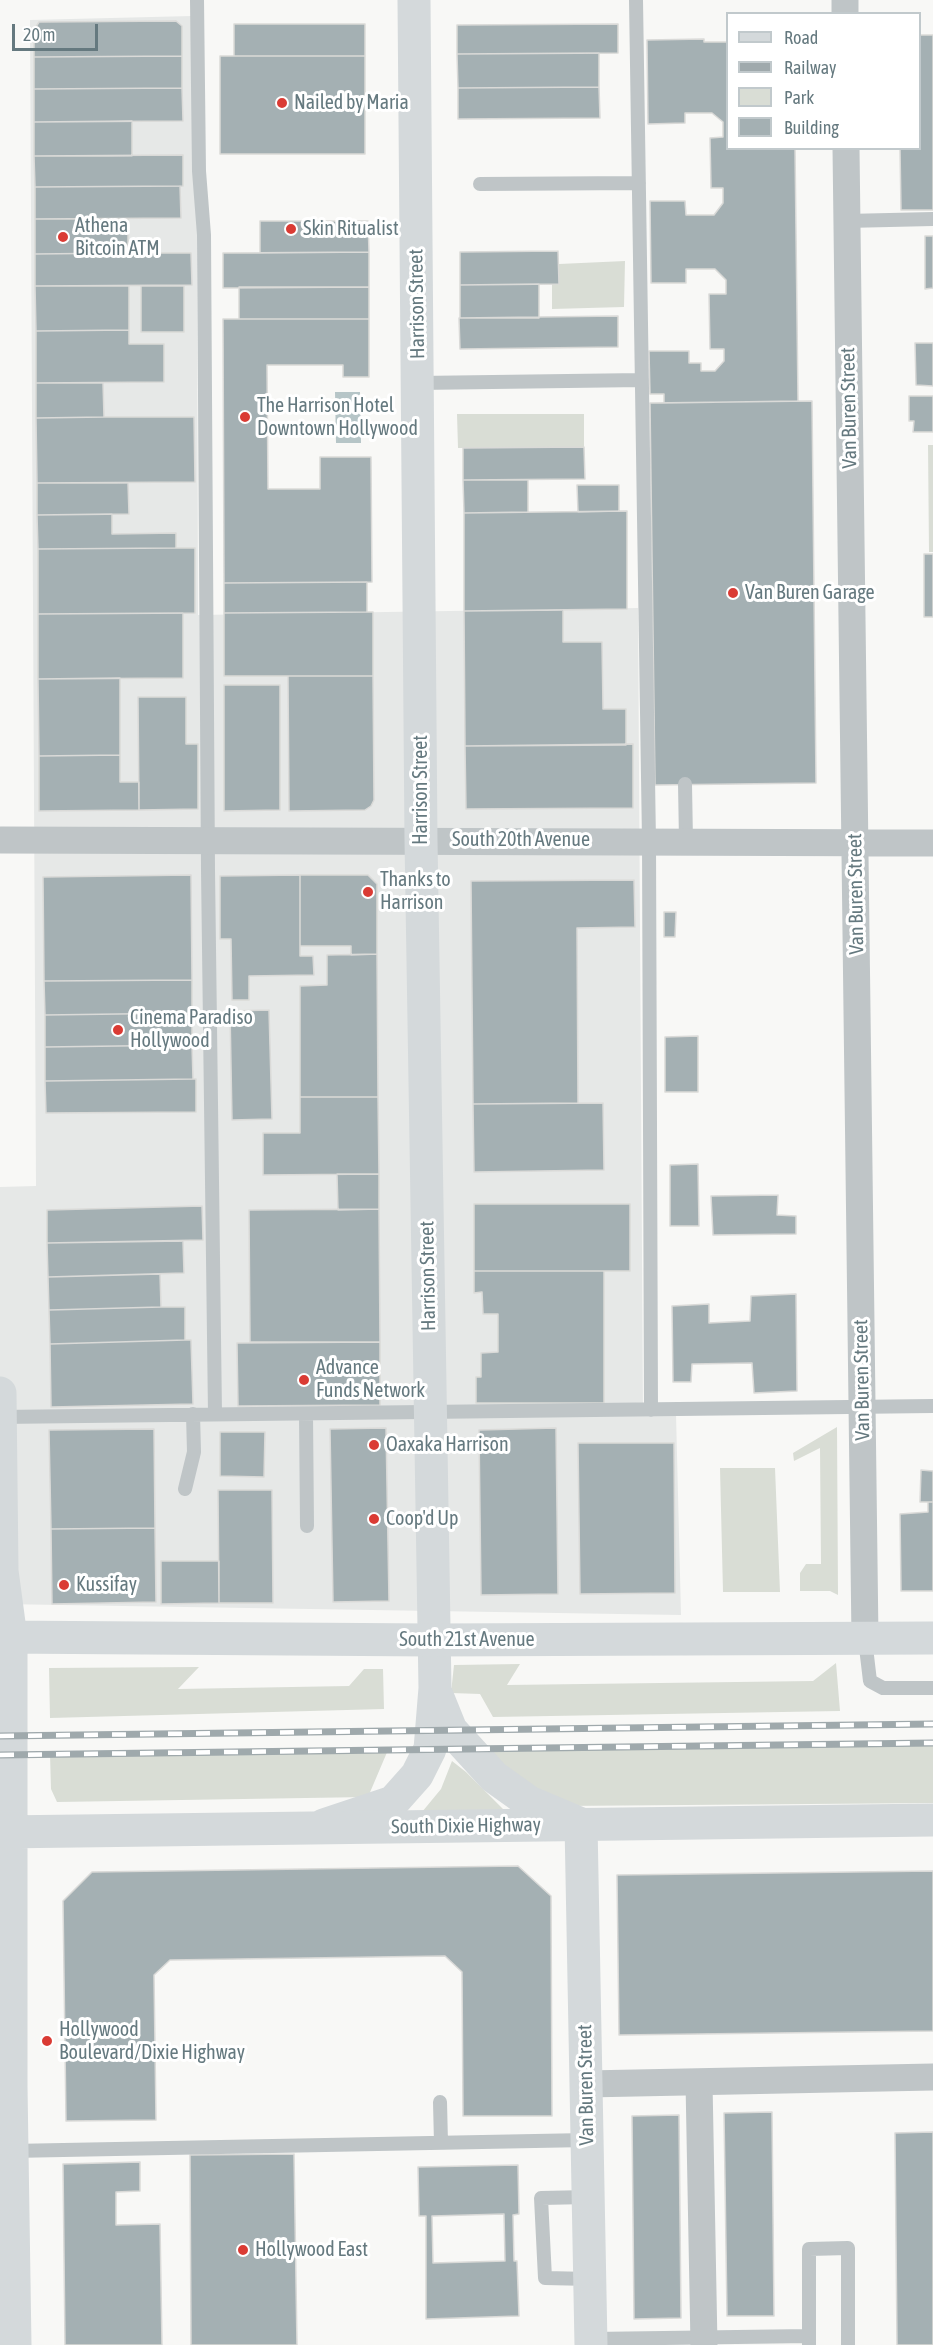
<!DOCTYPE html>
<style>
body{margin:0}
#map{position:relative;width:933px;height:2345px;overflow:hidden;background:#f8f8f6;font-family:"Asap Condensed",sans-serif}
canvas{display:block}
.legend{position:absolute;left:726px;top:12px;width:195px;height:138px;box-sizing:border-box;background:#fff;border:2px solid #c1c9cc;margin:0;padding:8px 10px;list-style:none;font-size:18px;color:#65797f}
.legend li{display:flex;align-items:center;gap:12px;height:30px}
.legend b{width:30px;border:2px solid #c1c9cc}
.scale{position:absolute;left:12px;top:24px;width:86px;height:27px;box-sizing:border-box;border:3px solid #65797f;border-top:0;padding-left:8px;font-size:18px;line-height:21px;white-space:nowrap;color:#65797f;-webkit-text-stroke:4px #fff;paint-order:stroke}
</style>
<div id="map">
<canvas width="933" height="2345"></canvas>
<ul class="legend">
<li><b style="height:8px;background:#d4d9db"></b>Road</li>
<li><b style="height:8px;background:#9fa9ac"></b>Railway</li>
<li><b style="height:16px;background:#d9ddd5"></b>Park</li>
<li><b style="height:16px;background:#a4b0b3"></b>Building</li>
</ul>
<div class="scale">20 m</div>
</div>
<script>
const ctx = document.querySelector('canvas').getContext('2d');
ctx.lineJoin = 'round';
function fillPath(path, color) { ctx.fillStyle = color; ctx.fill(path, 'evenodd'); }
const toPath = rows => new Path2D(rows.map(r => 'M' + r).join(''));
function stroke(path, color, width, dash) { ctx.strokeStyle = color; ctx.lineWidth = width; ctx.lineCap = dash ? 'butt' : 'round'; ctx.setLineDash(dash || []); ctx.stroke(path); }
function label(font, color, halo, rows, align = 'center') {
  ctx.font = font + ' "Asap Condensed",sans-serif'; ctx.lineWidth = 6; ctx.setLineDash([]); ctx.textBaseline = 'middle'; ctx.strokeStyle = halo; ctx.fillStyle = color; for (const [text, x, y, turn = 0] of rows) {
    ctx.save(); ctx.translate(x, y); ctx.rotate((+turn || 0) * Math.PI / 180); ctx.textAlign = isNaN(turn) ? turn : align; if (halo) ctx.strokeText(text, 0, 0); ctx.fillText(text, 0, 0); ctx.restore();
  }
}
fillPath(toPath([
 [192,16,197,229,198,615,638,608,643,1415,676,1414,681,1615,0,1604,0,1187,36,1186,30,20]
]), '#e6e8e7');
fillPath(toPath([
 [625,261,624,307,552,309,552,284,559,284,559,264],
 [457,414,584,414,584,447,458,448],
 [928,445,933,445,933,552,929,552],
 [837,1427,838,1595,830,1591,800,1591,800,1573,806,1564,821,1564,820,1448,794,1461,793,1453],
 [720,1468,775,1468,780,1592,723,1592],
 [836,1663,840,1711,493,1717,480,1694,451,1693,454,1665,520,1664,507,1685,813,1681],
 [199,1667,178,1689,349,1686,364,1669,383,1669,384,1709,50,1718,49,1668],
 [933,1743,933,1803,562,1806,508,1778,489,1748],
 [388,1750,368,1797,57,1802,51,1789,50,1754],
 [452,1761,466,1772,505,1811,422,1812,441,1789]
]), '#d9ddd5');
fillPath(toPath([
 [335,392,360,392,361,443,336,443]
]), '#b6c5c7');
const building = toPath([
 [176,21,182,26,182,56,34,57,34,30,39,22,176,21],
 [234,24,365,24,365,56,234,56,234,24],
 [618,24,618,53,457,54,457,25,618,24],
 [920,35,933,35,933,210,901,210,900,148,920,148,920,35],
 [704,39,704,42,728,42,728,148,795,148,798,401,664,403,664,394,650,394,649,351,689,351,689,363,701,363,701,371,715,371,724,361,724,349,710,349,709,294,726,294,726,280,715,269,686,269,686,283,651,283,650,201,685,201,686,215,714,215,723,203,723,188,711,188,710,138,723,137,723,122,712,113,685,113,685,123,648,124,647,40,704,39],
 [599,53,599,87,458,88,457,54,599,53],
 [182,56,182,88,34,89,34,57,182,56],
 [220,56,365,56,365,154,220,154,220,56],
 [599,87,600,118,458,119,458,88,599,87],
 [182,88,183,121,34,122,34,89,182,88],
 [132,121,132,156,34,156,34,122,132,121],
 [183,155,183,186,35,187,34,156,183,155],
 [180,186,181,218,35,219,35,187,180,186],
 [35,219,128,219,128,253,35,254,35,219],
 [260,221,368,221,369,252,260,253,260,221],
 [925,236,933,236,933,288,925,289,925,236],
 [558,251,559,284,460,285,460,252,558,251],
 [369,252,369,287,223,288,223,253,369,252],
 [128,253,191,253,192,285,35,286,35,254,128,253],
 [539,284,539,318,460,318,460,285,539,284],
 [35,286,129,286,129,330,36,331,35,286],
 [141,286,184,286,184,332,141,332,141,286],
 [239,287,369,287,369,319,239,319,239,287],
 [618,316,618,347,460,349,459,318,618,316],
 [223,319,369,319,369,377,343,377,343,365,267,365,268,489,320,489,320,457,371,457,372,582,224,583,223,319],
 [129,330,129,344,164,344,164,382,36,383,36,331,129,330],
 [915,343,933,343,933,386,916,385,915,343],
 [36,383,103,383,104,417,36,418,36,383],
 [909,396,933,396,933,432,913,432,914,421,909,421,909,396],
 [812,401,816,783,655,785,650,403,812,401],
 [104,417,194,417,195,482,37,483,36,418,104,417],
 [584,447,585,479,463,480,463,448,584,447],
 [463,480,528,480,528,512,464,513,463,480],
 [37,483,128,483,129,514,37,515,37,483],
 [577,485,619,485,619,511,578,512,577,485],
 [627,511,627,609,464,611,464,513,627,511],
 [112,514,112,534,176,533,176,548,38,549,37,515,112,514],
 [176,548,195,548,195,613,38,614,38,549,176,548],
 [924,554,933,554,933,617,924,617,924,554],
 [367,582,367,612,224,613,224,583,367,582],
 [563,610,563,642,602,642,603,709,626,709,626,745,465,746,464,611,563,610],
 [367,612,373,612,373,676,224,676,224,613,367,612],
 [183,613,183,678,38,679,38,614,183,613],
 [288,676,373,676,374,800,371,806,365,810,289,811,288,676],
 [120,678,120,755,39,756,38,679,120,678],
 [224,685,280,685,280,810,224,811,224,685],
 [138,697,186,697,186,744,198,744,198,809,139,810,138,697],
 [633,744,633,808,466,809,465,746,633,744],
 [120,755,120,782,139,782,139,810,39,811,39,756,120,755],
 [191,875,192,980,44,981,43,877,191,875],
 [300,875,300,956,313,956,314,975,249,976,249,1000,232,1000,231,939,220,939,220,876,300,875],
 [300,875,368,875,377,884,377,954,351,955,351,946,300,946,300,875],
 [634,880,635,927,577,928,578,1103,473,1104,471,881,634,880],
 [664,912,676,912,675,937,664,937,664,912],
 [377,954,378,1097,300,1097,300,986,327,985,327,955,377,954],
 [192,980,192,1013,45,1015,44,981,192,980],
 [269,1010,272,1119,232,1120,230,1011,269,1010],
 [192,1013,192,1045,45,1047,45,1015,192,1013],
 [698,1036,698,1092,665,1092,665,1037,698,1036],
 [192,1045,193,1079,45,1081,45,1047,192,1045],
 [193,1079,196,1079,196,1112,46,1113,45,1081,193,1079],
 [300,1097,378,1097,379,1174,263,1175,263,1133,300,1133,300,1097],
 [603,1103,604,1170,474,1172,473,1104,603,1103],
 [698,1164,699,1226,670,1226,670,1165,698,1164],
 [337,1174,379,1174,379,1209,338,1210,337,1174],
 [778,1195,777,1215,796,1216,796,1234,713,1235,711,1196,778,1195],
 [474,1204,630,1204,630,1271,474,1271,474,1204],
 [202,1206,203,1240,47,1243,47,1210,202,1206],
 [379,1209,380,1342,250,1342,249,1210,379,1209],
 [183,1241,184,1273,48,1277,47,1243,183,1241],
 [474,1271,604,1271,604,1403,476,1403,476,1377,481,1377,481,1353,498,1352,498,1314,483,1314,482,1292,474,1293,474,1271],
 [160,1274,161,1307,49,1310,48,1277,160,1274],
 [796,1294,797,1391,754,1393,752,1363,692,1364,691,1382,673,1382,672,1306,709,1304,709,1323,750,1321,751,1296,796,1294],
 [161,1307,185,1307,185,1340,50,1344,49,1310,161,1307],
 [185,1340,191,1340,193,1404,51,1407,50,1344,185,1340],
 [380,1342,380,1405,238,1406,237,1343,380,1342],
 [386,1428,389,1601,333,1602,330,1429,386,1428],
 [556,1428,558,1594,481,1595,479,1430,556,1428],
 [154,1429,155,1528,51,1529,49,1430,154,1429],
 [220,1432,265,1432,264,1477,220,1476,220,1432],
 [578,1443,674,1443,675,1593,580,1594,578,1443],
 [921,1470,933,1471,933,1502,920,1502,921,1470],
 [218,1490,272,1490,273,1603,219,1603,218,1490],
 [928,1502,933,1502,933,1591,901,1591,900,1514,928,1512,928,1502],
 [155,1528,156,1602,52,1604,51,1529,155,1528],
 [161,1561,219,1561,219,1603,161,1604,161,1561],
 [518,1866,551,1896,552,2116,463,2116,462,1972,445,1956,170,1960,154,1975,156,2120,66,2121,63,1901,92,1872,518,1866],
 [933,1871,933,2031,619,2035,617,1875,933,1871],
 [772,2112,774,2316,727,2316,724,2113,772,2112],
 [679,2115,681,2318,634,2319,632,2116,679,2115],
 [933,2132,933,2345,897,2345,895,2133,933,2132],
 [294,2154,297,2345,191,2345,190,2155,294,2154],
 [140,2162,140,2191,116,2192,116,2225,160,2224,162,2345,65,2345,63,2164,140,2162],
 [518,2165,519,2214,513,2215,514,2261,517,2261,519,2316,426,2319,426,2216,419,2216,418,2167,518,2165],
 [504,2214,505,2261,433,2263,432,2216,504,2214]
]);
fillPath(building, '#a4b0b3');
stroke(building, '#dadad8', 1.5);
stroke(toPath([
 [197,0,199,171,204,235,208,870,215,1414],
 [636,0,649,841,651,1410],
 [480,184,639,183],
 [846,221,933,219],
 [418,383,642,380],
 [685,784,686,841],
 [306,1414,307,1526],
 [0,1417,933,1406],
 [185,1489,194,1452,193,1414],
 [865,1639,870,1681,883,1688,933,1688],
 [440,2102,441,2143],
 [11,2151,587,2140],
 [588,2197,541,2198,545,2278,590,2279],
 [591,2339,809,2336],
 [809,2345,809,2249,848,2248,848,2345]
]), '#bfc5c7', 14);
stroke(toPath([
 [845,14,845,0],
 [846,148,865,1639],
 [0,840,933,843],
 [699,2082,704,2345],
 [586,2084,933,2077]
]), '#bfc5c7', 27);
stroke(toPath([
 [436,1693,451,1730,494,1777,529,1802,581,1824,591,2345],
 [324,1825,393,1802,417,1775,430,1749,435,1688,421,840,414,0]
]), '#d4d9db', 33);
stroke(toPath([
 [0,1393,2,1571,11,1638,11,2086,15,2345],
 [0,1637,433,1640,933,1638],
 [0,1832,933,1820]
]), '#d4d9db', 33);
const rail = toPath([
 [0,1736,933,1724],
 [0,1755,933,1743]
]);
stroke(rail, '#9fa9ac', 7);
stroke(rail, '#fff', 4.5, [14]);
for (const [x, y, r, color] of [
 [282,103,6,"#da3b34"],
 [291,229,6,"#da3b34"],
 [63,237,6,"#da3b34"],
 [245,417,6,"#da3b34"],
 [733,593,6,"#da3b34"],
 [368,892,6,"#da3b34"],
 [118,1030,6,"#da3b34"],
 [304,1380,6,"#da3b34"],
 [374,1445,6,"#da3b34"],
 [374,1519,6,"#da3b34"],
 [64,1585,6,"#da3b34"],
 [47,2041,6,"#da3b34"],
 [243,2250,6,"#da3b34"]
]) { const dot = new Path2D(); dot.arc(x, y, r, 0, 2 * Math.PI); ctx.fillStyle = color; ctx.fill(dot); stroke(dot, '#fff', 2); }
label('20px', '#65797f', '#fff', [
 ["Nailed by Maria",294,103],
 ["Athena",75,226],
 ["Bitcoin ATM",75,249],
 ["Skin Ritualist",303,229],
 ["The Harrison Hotel",257,406],
 ["Downtown Hollywood",257,429],
 ["Van Buren Garage",745,593],
 ["Thanks to",380,880],
 ["Harrison",380,903],
 ["Cinema Paradiso",130,1018],
 ["Hollywood",130,1041],
 ["Advance",316,1368],
 ["Funds Network",316,1391],
 ["Oaxaka Harrison",386,1445],
 ["Coop'd Up",386,1519],
 ["Kussifay",76,1585],
 ["Hollywood",59,2030],
 ["Boulevard/Dixie Highway",59,2053],
 ["Hollywood East",255,2250]
], 'left');
label('20px', '#65797f', '#fff', [
 ["Harrison Street",417,304,-91],
 ["Van Buren Street",849,408,-91],
 ["Harrison Street",421,790,-90],
 ["South 20th Avenue",521,840],
 ["Van Buren Street",856,894,-91],
 ["Harrison Street",428,1276,-91],
 ["Van Buren Street",862,1380,-91],
 ["South 21st Avenue",467,1640],
 ["South Dixie Highway",466,1826,-1],
 ["Van Buren Street",586,2085,-91]
]);
</script>
